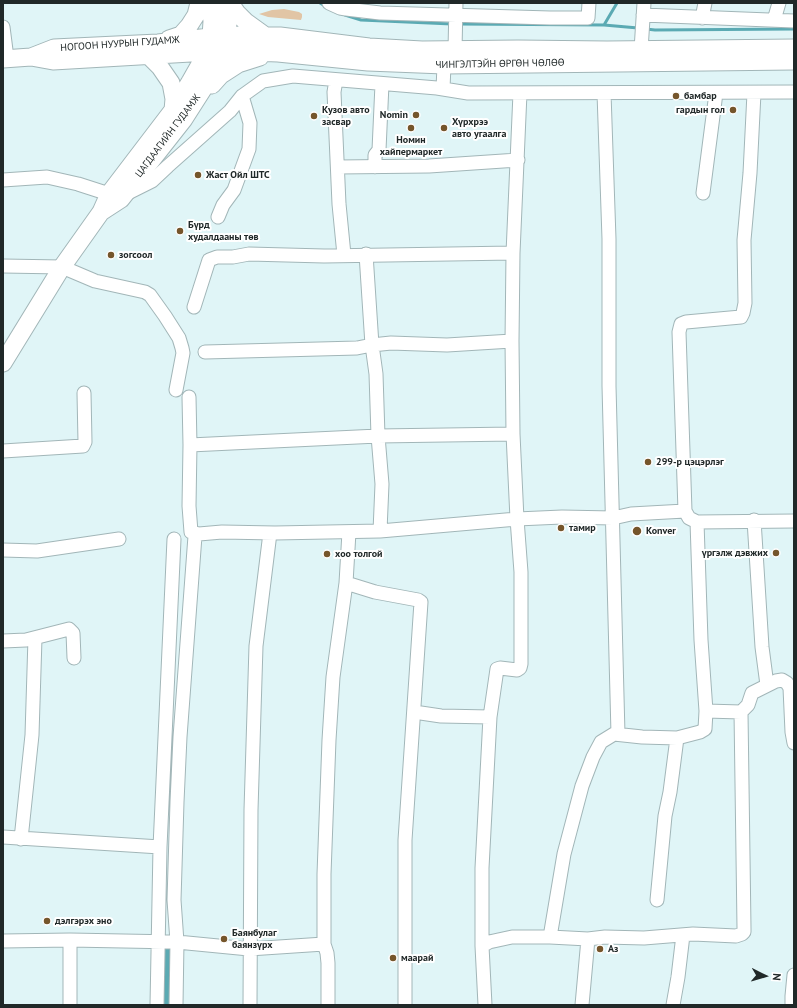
<!DOCTYPE html>
<meta charset="utf-8">
<style>
body{margin:0}
#map{position:relative;width:797px;height:1008px;overflow:hidden;background:#e0f5f7;font-family:"PT Sans",sans-serif}
canvas{display:block}
.frame{position:absolute;inset:0;border:4px solid #202828;pointer-events:none}
.north{position:absolute;left:745px;top:956px;width:40px;height:40px;-webkit-text-stroke:3px #fff;paint-order:stroke;rotate:95deg;font-size:11px;font-weight:700;line-height:16px;text-align:center;color:#202828}
.north::after{content:'';display:block;margin:auto;width:14px;height:18px;background:#202828;clip-path:polygon(50% 0,100% 100%,50% 72%,0 100%)}
</style>
<div id="map">
<canvas width="797" height="1008"></canvas>
<div class="frame"></div>
<div class="north">N</div>
</div>
<script>
const ctx = document.querySelector('canvas').getContext('2d');
ctx.lineJoin = 'round';
function fillPath(path, color) { ctx.fillStyle = color; ctx.fill(path, 'evenodd'); }
const toPath = rows => new Path2D(rows.map(r => 'M' + r).join(''));
function stroke(path, color, width, dash) { ctx.strokeStyle = color; ctx.lineWidth = width; ctx.lineCap = dash ? 'butt' : 'round'; ctx.setLineDash(dash || []); ctx.stroke(path); }
function label(font, color, halo, rows, align = 'center') {
  ctx.font = font + ' "PT Sans",sans-serif'; ctx.lineWidth = 4; ctx.setLineDash([]); ctx.textBaseline = 'middle'; ctx.strokeStyle = halo; ctx.fillStyle = color; for (const [text, x, y, turn = 0] of rows) {
    ctx.save(); ctx.translate(x, y); ctx.rotate((+turn || 0) * Math.PI / 180); ctx.textAlign = isNaN(turn) ? turn : align; if (halo) ctx.strokeText(text, 0, 0); ctx.fillText(text, 0, 0); ctx.restore();
  }
}
fillPath(toPath([
 [284,9,299,12,302,14,302,17,301,20,268,17,259,14,272,10]
]), '#e1c5a5');
stroke(toPath([
 [320,3,325,6],
 [345,15,361,20,452,24],
 [458,24,604,25,638,28],
 [604,25,617,3],
 [646,29,655,30,794,29]
]), '#5baab3', 3);
stroke(toPath([
 [167,1005,168,950]
]), '#5baab3', 17);
const minor = toPath([
 [329,3,340,8,346,9],
 [346,3,346,9,380,13,550,18,588,18,589,3],
 [643,15,794,21],
 [702,18,705,3],
 [774,20,779,3],
 [3,27,7,58],
 [455,50,456,3],
 [641,50,644,3],
 [336,80,334,92,339,204,344,255],
 [443,89,444,65],
 [604,93,609,239,609,386,618,734],
 [754,93,750,173,744,240,745,303,743,313,741,317,686,322,681,324,679,332,685,511,689,518,697,522,794,521],
 [338,167,429,166,518,160],
 [375,167,375,155,379,150,382,84],
 [3,180,47,177,78,184,109,194],
 [703,193,716,93],
 [126,194,152,181,168,166,230,111,242,96,263,81,293,76,437,88,468,93,794,92],
 [218,217,223,205,234,190,249,149,250,123,242,96],
 [366,254,372,345,376,374,378,436,382,484,380,531],
 [3,266,62,267,95,281,145,292,150,295,165,316,179,338,182,348,183,353,176,390],
 [194,307,209,260,217,257,233,257,249,254,324,256,513,253],
 [205,352,357,348,372,345,391,343,447,345,512,341],
 [189,397,190,445,189,506,191,532,199,534],
 [190,445,378,436,513,434],
 [3,451,83,446,85,442,84,393],
 [754,520,762,647,767,685],
 [697,522,701,640,706,711,741,712],
 [3,550,37,551,119,539],
 [346,583,375,592,418,600,421,602,405,840,405,1005],
 [3,641,26,640,69,629,73,633,74,658],
 [414,712,441,716,490,717],
 [3,837,160,847],
 [21,839,32,735,35,638],
 [657,900,665,816,670,792,677,738],
 [550,937,588,939,605,937,644,938,693,934,736,936,742,934,744,932,744,928,741,712,748,705,752,693,776,681,782,680,787,683,790,688,792,732,794,743],
 [3,941,70,940,177,942,249,949,324,944],
 [482,946,489,942,512,937,550,937,564,854,582,786,593,757,601,742,614,734,642,737,677,738,700,732,705,729,706,711],
 [70,1005,70,940],
 [157,1005,160,847,174,539],
 [176,1005,177,942,174,900,177,802,180,737,195,536,199,534,222,532,275,533,380,531,517,519,562,517,613,518,631,514,685,511],
 [250,1005,251,810,256,646,270,533],
 [328,1005,328,963,327,953,324,944,324,874,329,740,333,677,346,583,349,532],
 [485,1005,482,946,482,868,490,717,497,669,500,668,517,670,520,668,521,664,521,572,517,519,513,434,512,341,513,253,520,93],
 [582,1005,588,939],
 [673,1005,678,977,683,935],
 [792,1005,792,996,794,975]
]);
const major = toPath([
 [230,3,237,13,246,22,264,35],
 [169,39,181,35,189,26,196,15,199,3],
 [149,56,160,67,171,83,174,99,173,110],
 [31,57,54,48,158,43,227,35,280,36,369,47,422,50,518,49,607,50,794,48],
 [3,59,31,57,53,61,225,51,278,53,368,62,444,65,794,61],
 [212,85,221,75,238,64,260,57],
 [101,212,121,199,184,119,207,83,225,51,228,23,226,3],
 [3,363,62,267,101,212,109,194,173,110,190,82,207,52,211,37,212,21,210,3]
]);
stroke(minor, '#a2b6b8', 15);
stroke(major, '#a2b6b8', 19);
stroke(minor, '#fff', 13);
stroke(major, '#fff', 17);
for (const [x, y, r, color] of [
 [676,96,4,"#75552b"],
 [733,110,4,"#75552b"],
 [416,115,4,"#75552b"],
 [314,116,4,"#75552b"],
 [411,128,4,"#75552b"],
 [444,128,4,"#75552b"],
 [198,175,4,"#75552b"],
 [180,231,4,"#75552b"],
 [111,255,4,"#75552b"],
 [648,462,4,"#75552b"],
 [561,528,4,"#75552b"],
 [637,531,5,"#75552b"],
 [776,553,4,"#75552b"],
 [327,554,4,"#75552b"],
 [47,921,4,"#75552b"],
 [224,939,4,"#75552b"],
 [600,949,4,"#75552b"],
 [393,958,4,"#75552b"]
]) { const dot = new Path2D(); dot.arc(x, y, r, 0, 2 * Math.PI); ctx.fillStyle = color; ctx.fill(dot); stroke(dot, '#fff', 1.5); }
label('10px', '#202828', '#fff', [
 ["НОГООН НУУРЫН ГУДАМЖ",120,44,-4],
 ["ЧИНГЭЛТЭЙН ӨРГӨН ЧӨЛӨӨ",500,64,-1],
 ["ЦАГДААГИЙН ГУДАМЖ",168,136,-53]
]);
label('bold 10px', '#202828', '#fff', [
 ["бамбар",684,96],
 ["Кузов авто",322,110],
 ["засвар",322,122],
 ["гардын гол",725,110,"right"],
 ["Nomin",408,115,"right"],
 ["Хүрхрээ",452,122],
 ["авто угаалга",452,134],
 ["Номин",411,140,"center"],
 ["хайпермаркет",411,152,"center"],
 ["Жаст Ойл ШТС",206,175],
 ["Бүрд",188,225],
 ["худалдааны төв",188,237],
 ["зогсоол",119,255],
 ["299-р цэцэрлэг",656,462],
 ["тамир",569,528],
 ["Konver",646,531],
 ["үргэлж дэвжих",768,553,"right"],
 ["хоо толгой",335,554],
 ["дэлгэрэх эно",55,921],
 ["Баянбулаг",232,933],
 ["баянзүрх",232,945],
 ["Аз",608,949],
 ["маарай",401,958]
], 'left');
</script>
